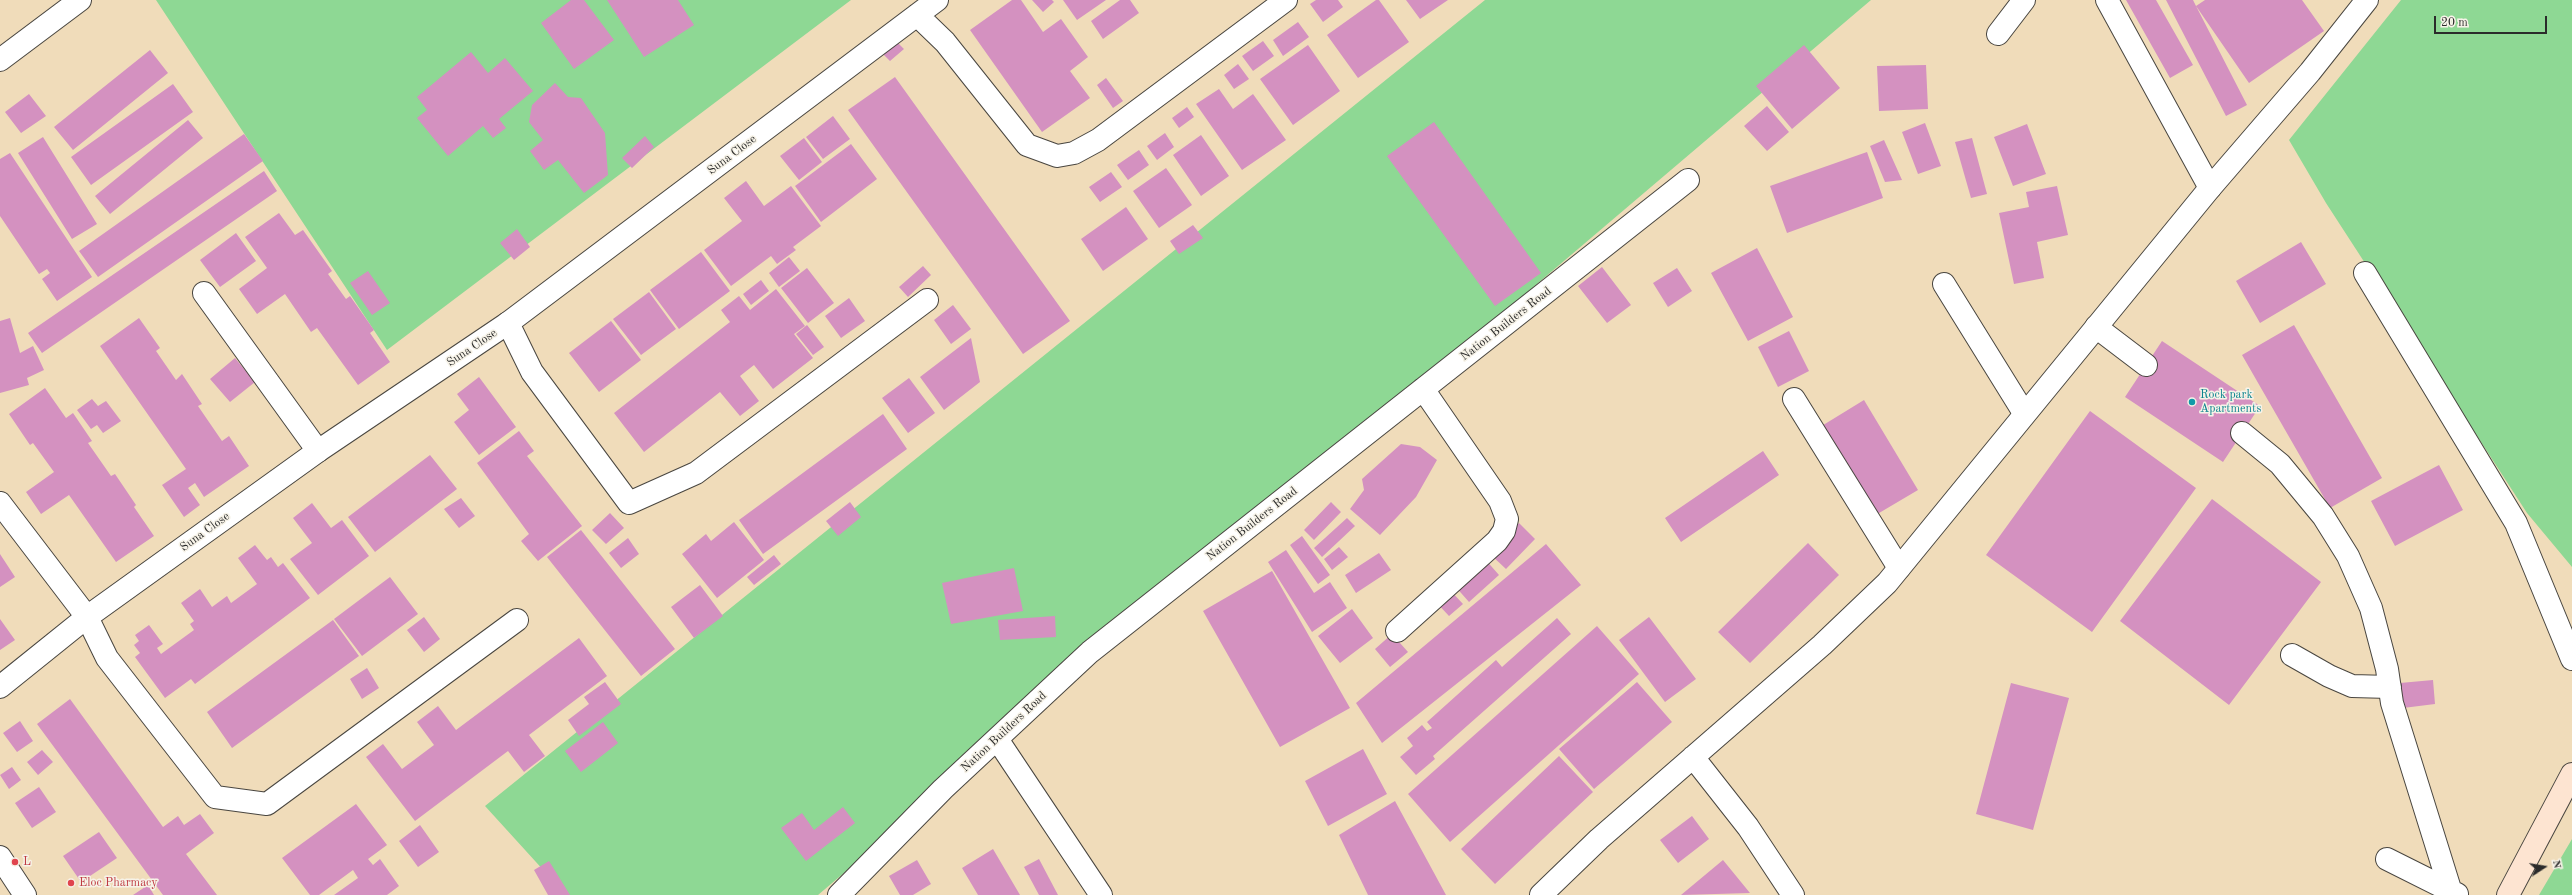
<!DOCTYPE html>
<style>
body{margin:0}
#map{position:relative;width:2572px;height:895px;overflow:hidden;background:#f0dcba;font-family:"Old Standard TT",serif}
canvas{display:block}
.north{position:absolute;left:2524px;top:847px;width:40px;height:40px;-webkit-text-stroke:3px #f7f3e8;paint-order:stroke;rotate:78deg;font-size:11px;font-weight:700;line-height:16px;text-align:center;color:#2b2b2b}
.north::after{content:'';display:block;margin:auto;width:14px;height:18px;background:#2b2b2b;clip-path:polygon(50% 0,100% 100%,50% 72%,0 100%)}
.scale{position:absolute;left:2434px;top:16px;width:113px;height:18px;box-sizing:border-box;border:2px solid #2b2b2b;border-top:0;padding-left:5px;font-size:12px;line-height:14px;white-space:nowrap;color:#2b2b2b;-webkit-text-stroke:3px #f7f3e8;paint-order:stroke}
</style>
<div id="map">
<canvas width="2572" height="895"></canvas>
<div class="north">N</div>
<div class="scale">20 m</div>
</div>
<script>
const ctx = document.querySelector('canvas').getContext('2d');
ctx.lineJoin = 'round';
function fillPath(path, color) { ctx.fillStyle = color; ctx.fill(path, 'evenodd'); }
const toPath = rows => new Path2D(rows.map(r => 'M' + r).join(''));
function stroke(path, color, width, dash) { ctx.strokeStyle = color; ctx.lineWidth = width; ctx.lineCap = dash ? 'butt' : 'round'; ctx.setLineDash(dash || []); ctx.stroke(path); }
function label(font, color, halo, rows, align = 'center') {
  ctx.font = font + ' "Old Standard TT",serif'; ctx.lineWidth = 3; ctx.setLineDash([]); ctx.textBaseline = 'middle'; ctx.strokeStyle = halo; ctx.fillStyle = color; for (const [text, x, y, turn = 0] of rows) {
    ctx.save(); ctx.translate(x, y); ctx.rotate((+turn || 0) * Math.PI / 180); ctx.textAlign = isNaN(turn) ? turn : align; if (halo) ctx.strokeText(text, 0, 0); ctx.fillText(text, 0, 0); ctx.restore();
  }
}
fillPath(toPath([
 [156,0,851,0,387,350],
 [1485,0,1871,0,818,895,566,895,485,806],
 [2401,0,2572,0,2572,567,2527,513,2326,203,2289,140],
 [2572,839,2572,895,2539,895]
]), '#8ed894');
fillPath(toPath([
 [571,0,584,0,614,40,574,69,541,23],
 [607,0,678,0,694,25,644,57],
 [1012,0,1021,0,1043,32,1061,19,1088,57,1070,71,1090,98,1042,132,970,30],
 [1032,0,1052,0,1054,2,1043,12],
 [1063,0,1106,0,1077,20],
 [1120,0,1130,0,1139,13,1103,39,1091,21],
 [1316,0,1338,0,1343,7,1323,22,1310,4],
 [1376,0,1379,0,1409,42,1358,78,1327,35],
 [1406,0,1448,0,1420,19],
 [2126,0,2156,0,2193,65,2170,78],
 [2166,0,2193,0,2196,6,2205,0,2302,0,2324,31,2249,83,2196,6,2247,105,2226,116],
 [1298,22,1309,37,1283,56,1273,40],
 [893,38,904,49,890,61,880,51],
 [1263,41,1274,56,1253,71,1242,56],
 [1308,45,1340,91,1293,125,1260,79],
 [1804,45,1840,88,1792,129,1756,86],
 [150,50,168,73,73,150,54,127],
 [471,52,488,73,505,58,533,91,499,119,506,128,493,138,483,126,448,156,417,118,427,110,417,97],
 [1238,64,1249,79,1234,89,1224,75],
 [1926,65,1928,109,1879,111,1877,66],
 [895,77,1070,321,1023,354,848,110],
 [1106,78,1123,101,1113,108,1097,85],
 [555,83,568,97,581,98,605,133,608,175,584,193,558,160,544,170,530,151,543,140,529,122,532,105],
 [173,84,193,112,91,185,71,157],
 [1219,89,1233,109,1253,94,1286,140,1242,170,1196,104],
 [29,94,46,116,21,133,5,112],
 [1767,106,1789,132,1767,151,1744,126],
 [1187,107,1194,117,1179,128,1172,118],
 [833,116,850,139,823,159,806,137],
 [188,120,203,138,110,214,95,196],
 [1434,122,1541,273,1495,306,1387,156],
 [1925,123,1941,166,1918,174,1902,132],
 [2027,124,2046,174,2013,186,1994,137],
 [1165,133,1174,147,1157,160,1147,146],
 [244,134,263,161,98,277,79,251],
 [1201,135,1229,176,1201,196,1173,155],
 [645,136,654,147,632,168,622,158],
 [43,137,97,224,72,239,18,153],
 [804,138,822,162,799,180,780,156],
 [1972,138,1987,194,1971,198,1955,142],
 [1884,140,1902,180,1885,182,1870,146],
 [851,144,877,179,821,222,795,186],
 [1139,150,1149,165,1128,180,1117,165],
 [1867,152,1883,198,1787,233,1770,186],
 [10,153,92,277,57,301,42,279,50,273,47,269,39,274,0,216,0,159],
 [1166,168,1192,205,1159,228,1133,191],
 [264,171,277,191,42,353,28,333],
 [1111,172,1122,187,1100,202,1089,187],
 [746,181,764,206,791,186,821,226,793,247,796,250,777,264,771,256,731,286,704,250,742,221,724,198],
 [2057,186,2068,235,2037,242,2044,278,2014,284,1999,213,2029,207,2026,192],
 [1126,207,1148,239,1103,271,1081,239],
 [279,213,295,235,303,230,332,271,328,274,346,299,350,296,374,330,370,333,390,362,358,385,317,328,311,332,285,294,257,314,239,289,267,268,245,237],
 [1193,225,1203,238,1179,254,1170,241],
 [517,229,530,247,514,260,500,243],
 [236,233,256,261,220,287,200,260],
 [2301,242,2326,284,2260,323,2236,281],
 [1757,248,1793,317,1748,341,1711,273],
 [701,252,730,291,679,329,650,290],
 [789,257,800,271,779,287,769,273],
 [923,266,931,275,908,297,899,287],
 [1602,267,1631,305,1607,323,1578,286],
 [807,268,834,303,808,323,781,288],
 [1677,268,1692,291,1668,307,1653,283],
 [368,271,390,303,372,315,350,283],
 [761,280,769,291,751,305,743,294],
 [776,289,805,326,794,334,813,358,773,389,754,365,740,376,759,401,740,416,720,392,644,452,614,413,730,322,721,310,739,296,750,310],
 [649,292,676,329,641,355,613,319],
 [849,298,865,321,841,338,825,316],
 [953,305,971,329,951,344,934,320],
 [10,318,20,353,33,346,44,370,27,378,29,385,0,393,0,321],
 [139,318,160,348,156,351,176,380,182,374,202,404,198,406,222,441,229,436,249,466,204,497,195,483,188,488,200,505,184,517,162,485,186,469,100,346],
 [611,321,641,360,599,392,569,353],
 [807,325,824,347,813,355,796,334],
 [2294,325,2382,478,2330,508,2242,355],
 [1789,331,1809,371,1778,387,1758,347],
 [971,338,980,382,944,410,920,377],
 [2162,341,2260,406,2223,462,2125,397],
 [235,358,255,382,230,402,210,379],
 [479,377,516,427,479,455,454,422,469,410,457,394],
 [909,378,935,413,908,433,882,398],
 [45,388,66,418,73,413,92,441,88,443,111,476,115,474,136,505,134,507,154,536,116,562,69,495,41,514,26,492,54,472,33,443,30,445,9,414],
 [92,399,98,406,106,401,121,421,103,433,97,425,91,429,77,410],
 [1864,400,1918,490,1874,516,1820,427],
 [2090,411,2196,488,2092,632,1986,555],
 [883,414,907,449,763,554,739,520],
 [519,431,534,451,527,456,582,526,538,561,521,541,529,534,477,463],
 [1401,444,1420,447,1437,460,1416,497,1380,535,1350,509,1364,490,1362,479],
 [1763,451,1779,475,1681,542,1665,518],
 [430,455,457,489,375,552,348,517],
 [2439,465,2463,510,2395,546,2371,501],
 [461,498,475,516,459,528,444,509],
 [2212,499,2321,582,2229,705,2120,621],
 [850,502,861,517,838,536,826,521],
 [1331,502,1341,512,1314,540,1304,530],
 [312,503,331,528,342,520,369,556,318,595,290,559,312,543,293,518],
 [610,513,624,528,606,544,592,530],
 [1347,518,1355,526,1322,557,1314,548],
 [734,522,764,560,717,598,682,554,706,534,711,541],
 [1519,523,1535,539,1506,569,1490,554],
 [581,530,675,649,641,676,547,557],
 [1302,536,1330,575,1318,584,1290,545],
 [628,538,639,554,621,568,609,553],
 [1808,543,1839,575,1750,663,1718,632],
 [1546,544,1581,585,1382,743,1356,703],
 [255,545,267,560,271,557,278,567,283,563,310,598,195,684,191,679,165,698,135,657,140,653,134,645,139,641,135,635,149,625,163,644,157,648,161,654,194,630,190,624,194,621,181,603,200,589,212,607,227,596,231,603,257,584,238,558],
 [1339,547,1348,557,1332,570,1324,559],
 [1286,550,1314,593,1330,582,1347,608,1312,632,1268,562],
 [1379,553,1391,570,1356,593,1345,575],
 [0,554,15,577,0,587],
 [774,555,781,564,754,585,747,577],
 [1484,558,1499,575,1469,602,1454,585],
 [1014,568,1023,611,951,624,942,583],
 [1272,571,1350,708,1280,747,1203,611],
 [390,577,418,614,362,656,334,619],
 [700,585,723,616,694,638,671,607],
 [1449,589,1463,604,1449,616,1435,601],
 [1352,609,1373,638,1340,663,1318,636],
 [1055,616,1056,637,1000,640,998,620],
 [424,617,440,639,424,652,407,630],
 [1649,617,1696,679,1665,702,1619,640],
 [1557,618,1571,634,1433,756,1435,759,1416,775,1400,757,1413,746,1407,738,1422,725,1427,731,1432,728,1427,722,1496,660,1502,667],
 [0,619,15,640,0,650],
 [333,620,359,656,232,748,207,712],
 [1597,626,1639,674,1450,842,1408,794],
 [1392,634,1408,652,1390,667,1375,649],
 [579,638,607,676,529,735,545,756,524,772,508,751,415,821,366,757,383,744,402,769,434,745,417,722,438,706,456,730],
 [367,668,379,688,362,699,350,679],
 [2433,680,2435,704,2403,708,2400,683],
 [605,682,621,704,579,736,568,720,589,704,584,697],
 [1637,682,1672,722,1594,789,1559,749],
 [2011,683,2069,698,2033,830,1976,814],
 [70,699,163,827,178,816,184,825,200,814,214,833,186,854,217,895,163,895,37,724],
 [20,721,33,741,17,752,3,733],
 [603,722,618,743,581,772,565,751],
 [1363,749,1387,794,1328,826,1305,781],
 [42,750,53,762,38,775,27,762],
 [1559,756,1593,792,1495,884,1461,849],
 [12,767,21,780,9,789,0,775],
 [39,787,56,812,32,828,15,803],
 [1395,801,1446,895,1368,895,1339,835],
 [356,804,387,845,368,859,373,865,380,859,399,886,387,895,334,895,358,878,353,870,319,895,310,895,282,858],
 [843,807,855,823,806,861,781,828,802,813,814,830],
 [1692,816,1709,839,1678,863,1660,840],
 [420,825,439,852,418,867,399,841],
 [99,832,117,858,81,882,63,856],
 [993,849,1020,895,978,895,962,868],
 [1039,859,1058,895,1039,895,1024,867],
 [917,860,931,884,913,895,900,895,889,876],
 [1723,860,1750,893,1681,895],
 [549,861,570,895,548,895,534,870],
 [148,885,154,895,133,895]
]), '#d491c0');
const service = toPath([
 [2107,0,2210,188],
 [1998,34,2024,0],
 [2365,273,2516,523,2572,659],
 [1944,284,2024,413],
 [204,293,318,451],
 [508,323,532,372,629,503,696,473,927,300],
 [2096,327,2146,365],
 [1794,399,1899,568],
 [2242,433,2280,464,2323,516,2348,556,2371,608,2387,669,2392,703,2450,889,2447,895],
 [0,503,87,617,107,658,215,797,267,804,517,620],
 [2292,655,2329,676,2352,686,2390,687],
 [2387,859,2457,894]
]);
const minor = toPath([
 [917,15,945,42,1027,145,1057,156,1074,153,1098,140,1286,0],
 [0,60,80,0],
 [1397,631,1497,541,1504,531,1507,519,1500,501,1423,389],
 [0,687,87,617,318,451,508,323,937,0],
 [997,739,1101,895],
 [1693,757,1748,827,1793,895],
 [0,857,25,895],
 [839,895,943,789,1090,652,1688,180],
 [1541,895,1599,839,1822,645,1887,583,2210,188,2310,72,2367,0]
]);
const secondary = toPath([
 [2508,895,2572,774]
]);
stroke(service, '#494640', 24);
stroke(minor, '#494640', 24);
stroke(secondary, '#494640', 24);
stroke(service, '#fff', 22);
stroke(minor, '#fff', 22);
stroke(secondary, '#fde4d1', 22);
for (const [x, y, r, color] of [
 [2192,402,4,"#0f9aa8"],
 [15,862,4,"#e0444e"],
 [71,883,4,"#e0444e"]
]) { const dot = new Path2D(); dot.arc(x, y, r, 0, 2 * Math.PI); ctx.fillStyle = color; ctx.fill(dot); stroke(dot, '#f7f3e8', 1.5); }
label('12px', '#2b2b2b', '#f7f3e8', [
 ["Suna Close",732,155,-37],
 ["Nation Builders Road",1506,324,-38],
 ["Suna Close",472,348,-34],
 ["Nation Builders Road",1252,524,-38],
 ["Suna Close",205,532,-36],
 ["Nation Builders Road",1004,732,-43]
]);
label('12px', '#0d838f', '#f7f3e8', [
 ["Rock park",2200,395],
 ["Apartments",2200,409]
], 'left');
label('12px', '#be3a42', '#f7f3e8', [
 ["L",23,862],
 ["Eloc Pharmacy",79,883]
], 'left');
</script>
